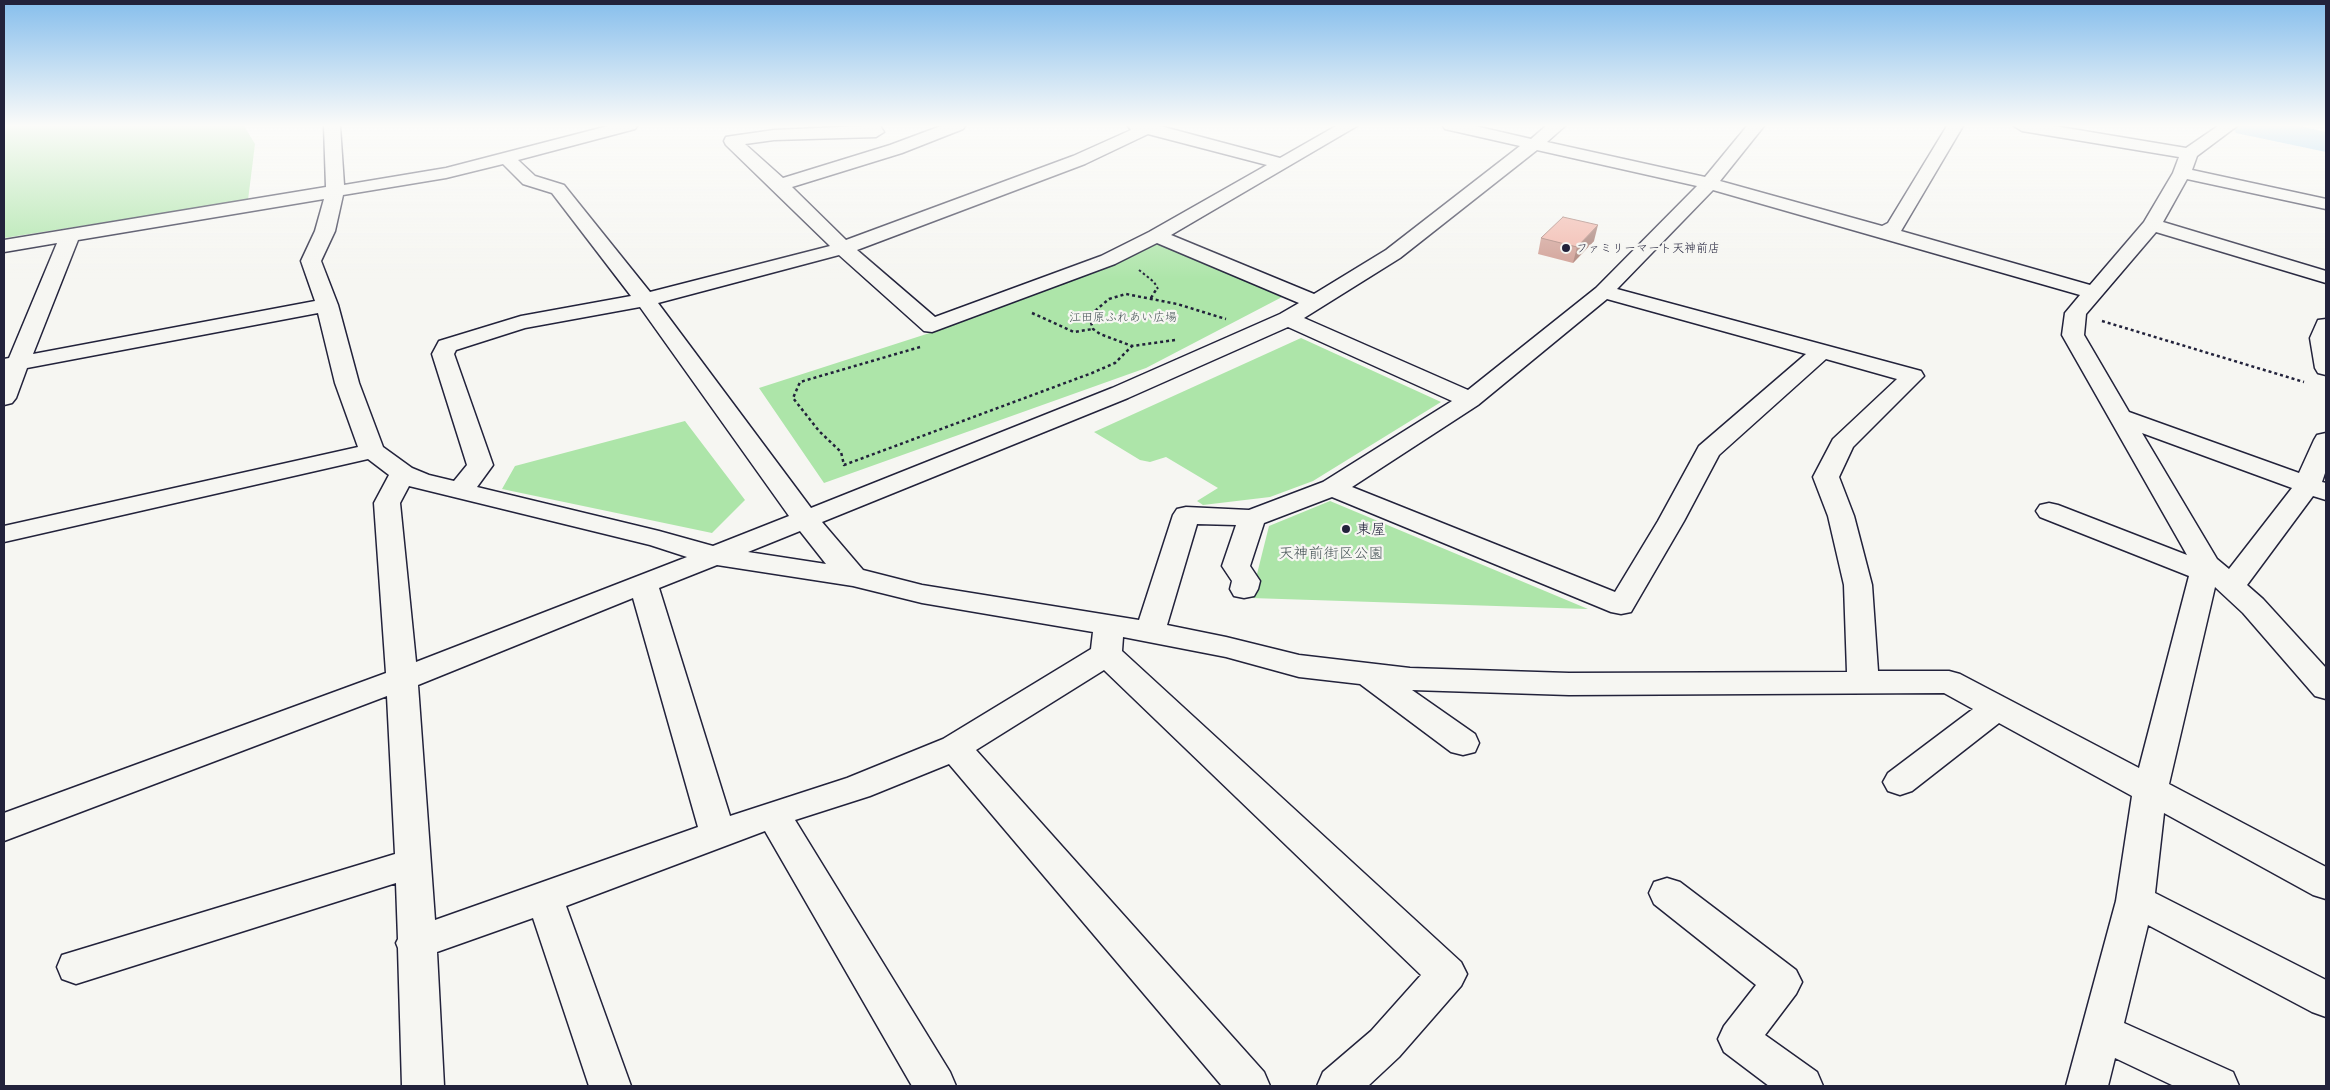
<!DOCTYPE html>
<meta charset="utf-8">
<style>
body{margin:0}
#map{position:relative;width:2330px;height:1090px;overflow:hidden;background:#f6f6f2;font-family:Mali,sans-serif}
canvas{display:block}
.frame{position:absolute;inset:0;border:5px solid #22223b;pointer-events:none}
</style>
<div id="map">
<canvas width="2330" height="1090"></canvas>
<div class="frame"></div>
</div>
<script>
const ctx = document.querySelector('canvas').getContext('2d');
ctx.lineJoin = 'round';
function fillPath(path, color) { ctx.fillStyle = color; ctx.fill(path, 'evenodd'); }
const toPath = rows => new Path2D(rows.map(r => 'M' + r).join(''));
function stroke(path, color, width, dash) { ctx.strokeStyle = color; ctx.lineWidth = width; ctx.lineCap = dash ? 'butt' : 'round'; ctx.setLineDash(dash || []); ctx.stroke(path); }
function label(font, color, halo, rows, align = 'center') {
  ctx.font = font + ' Mali,"Klee One",sans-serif'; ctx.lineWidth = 4.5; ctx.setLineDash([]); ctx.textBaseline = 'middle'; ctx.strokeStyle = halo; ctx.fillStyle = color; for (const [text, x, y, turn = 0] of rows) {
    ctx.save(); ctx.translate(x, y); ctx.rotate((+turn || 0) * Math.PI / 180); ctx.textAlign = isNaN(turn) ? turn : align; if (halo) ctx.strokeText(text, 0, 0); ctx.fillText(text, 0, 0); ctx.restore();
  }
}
fillPath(toPath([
 [4,126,244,126,255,144,248,200,4,238],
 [1157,244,1284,296,1146,368,824,483,759,388,942,329],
 [1301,338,1441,402,1313,481,1270,497,1203,505,1197,501,1218,488,1166,457,1150,462,1140,460,1094,432],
 [685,421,745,500,712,533,502,489,515,466],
 [1330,501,1588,609,1251,598,1269,526]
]), '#ade5a9');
fillPath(toPath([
 [2232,126,2299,126,2326,132,2326,152,2236,133,2232,126]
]), '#94cdf3');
const minor = toPath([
 [324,126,340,126,344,185,446,168,608,126,637,126,635,129,518,160,535,176,564,185,650,292,830,246,726,145,724,141,726,137,732,136,774,130,863,126,880,126,884,132,876,137,774,140,745,144,783,178,890,145,941,126,965,126,963,129,902,153,792,187,846,240,1073,156,1131,130,1128,126,1160,126,1280,158,1336,126,1357,126,1171,235,1314,294,1386,250,1520,146,1445,129,1443,126,1475,126,1531,139,1546,126,1565,126,1547,142,1705,177,1747,126,1764,126,1720,181,1882,226,1888,223,1947,126,1963,126,1901,231,2090,285,2144,222,2173,173,2179,157,2022,131,2014,126,2054,126,2186,148,2218,126,2237,126,2197,156,2192,170,2326,199,2326,209,2187,179,2163,222,2326,271,2326,283,2156,232,2086,314,2084,335,2129,412,2299,473,2314,440,2317,435,2326,433,2326,470,2322,482,2326,483,2326,500,2313,496,2247,585,2263,599,2326,668,2326,699,2315,696,2243,613,2215,587,2169,784,2326,867,2326,899,2313,895,2164,813,2155,893,2326,980,2326,1017,2312,1012,2148,925,2124,1023,2233,1072,2239,1086,2174,1086,2115,1058,2108,1086,2066,1086,2116,901,2132,796,1999,723,1912,791,1900,795,1888,791,1883,782,1888,773,1973,709,1944,693,1569,695,1412,690,1475,734,1479,743,1475,752,1463,755,1451,752,1360,684,1299,677,1226,657,1123,637,1122,651,1461,962,1467,974,1461,986,1399,1057,1368,1086,1317,1086,1323,1072,1371,1031,1421,975,1104,670,976,750,1264,1072,1270,1086,1222,1086,949,764,870,796,795,820,950,1072,956,1086,912,1086,765,831,566,906,631,1086,589,1086,533,918,437,952,444,1086,402,1086,398,948,396,943,398,939,396,883,76,984,62,979,57,967,62,955,395,854,387,696,4,841,4,813,386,673,374,503,389,475,368,459,4,542,4,526,358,447,335,383,318,313,27,368,16,398,12,403,4,405,4,359,9,358,57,243,4,252,4,240,326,187,324,126],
 [1148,134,1267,165,1149,232,1101,256,935,317,857,250,1085,164,1148,134],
 [1537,150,1697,186,1596,288,1468,390,1304,318,1400,258,1537,150],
 [503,164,523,184,552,193,631,296,521,316,439,341,432,354,467,465,454,481,429,475,412,468,383,447,359,383,338,305,321,261,335,231,343,195,446,178,503,164],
 [1713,190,2080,295,2065,313,2062,335,2187,555,2058,505,2049,503,2040,505,2036,511,2040,517,2189,576,2139,768,1960,674,1949,671,1878,671,1872,585,1854,516,1839,477,1853,447,1924,376,1921,371,1617,289,1713,190],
 [324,199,315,231,301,261,315,301,33,354,78,240,324,199],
 [1157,243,1299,303,1280,314,1112,388,811,508,658,303,839,255,924,331,932,332,1115,264,1157,243],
 [1607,299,1806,354,1699,446,1658,521,1615,592,1352,487,1478,405,1607,299],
 [640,307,789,516,713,546,659,531,477,487,493,465,454,354,456,350,525,328,640,307],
 [1288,327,1452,401,1323,482,1249,510,1186,507,1177,509,1173,515,1139,620,922,585,863,570,822,522,1128,398,1288,327],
 [1826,359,1897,379,1833,439,1813,477,1828,516,1844,585,1847,672,1569,673,1410,668,1299,655,1226,637,1167,625,1197,524,1236,525,1222,566,1232,581,1230,589,1234,596,1244,598,1254,596,1258,589,1260,581,1250,566,1264,523,1332,497,1611,612,1621,614,1631,612,1684,521,1719,455,1826,359],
 [2142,433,2292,488,2229,569,2217,559,2142,433],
 [409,486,650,545,687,557,416,662,400,503,409,486],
 [800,531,826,564,748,552,800,531],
 [717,565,853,586,922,603,1093,632,1091,649,943,739,847,778,730,816,659,588,717,565],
 [633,598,698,827,435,920,418,685,633,598],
 [2326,319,2326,375,2318,373,2315,368,2310,338,2318,320,2326,319],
 [1667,878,1680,882,1796,970,1802,982,1796,994,1765,1035,1817,1072,1823,1086,1769,1086,1724,1052,1718,1039,1724,1026,1756,985,1654,904,1649,893,1654,882,1667,878]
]);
stroke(minor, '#22223b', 3);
stroke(toPath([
 [1139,270,1154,282,1158,289]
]), '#22223b', 2, [2.5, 2.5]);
stroke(toPath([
 [1151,298,1157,288],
 [1032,313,1074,332,1093,329],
 [2102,321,2304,382],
 [1175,340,1132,346,1100,334,1093,329,1089,316,1109,299,1126,294,1177,304,1226,319],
 [920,347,800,382,793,398,819,431,841,452,844,465,1092,373,1115,363,1132,346]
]), '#22223b', 2.5, [3, 3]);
fillPath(minor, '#f6f6f2');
fillPath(toPath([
 [1541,238,1594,241,1573,263,1538,254]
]), '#d09e94');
fillPath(toPath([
 [1598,225,1594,241,1573,263,1577,247]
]), '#a98178');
const building = toPath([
 [1563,217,1598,225,1577,247,1541,238,1563,217]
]);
fillPath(building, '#f2b8ac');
stroke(building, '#a98178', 1);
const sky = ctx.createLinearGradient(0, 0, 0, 279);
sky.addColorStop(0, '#86beec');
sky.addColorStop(0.45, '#fbfbf9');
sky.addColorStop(1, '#fbfbf900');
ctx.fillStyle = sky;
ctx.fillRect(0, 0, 2330, 279);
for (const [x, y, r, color] of [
 [1566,248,5,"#22223b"],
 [1346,529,5,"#22223b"]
]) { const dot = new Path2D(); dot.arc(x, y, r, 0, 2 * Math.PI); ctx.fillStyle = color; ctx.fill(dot); stroke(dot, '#f6f6f2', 2); }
label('12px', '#22223b', '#f6f6f2', [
 ["ファミリーマート天神前店",1576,248]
], 'left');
label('12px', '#455356', '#f6f6f2', [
 ["江田原ふれあい広場",1123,317]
]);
label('15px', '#22223b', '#f6f6f2', [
 ["東屋",1356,529]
], 'left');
label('15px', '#455356', '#f6f6f2', [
 ["天神前街区公園",1331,553]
]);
</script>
